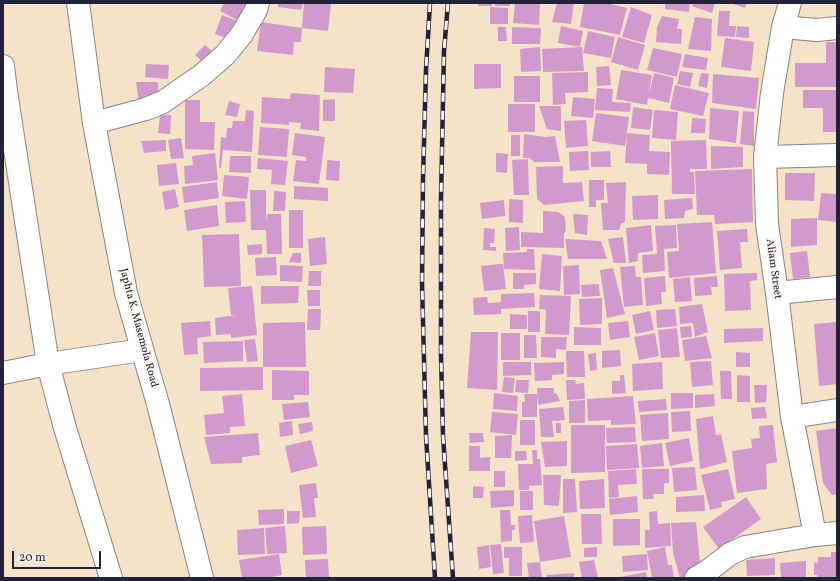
<!DOCTYPE html>
<style>
body{margin:0}
#map{position:relative;width:840px;height:581px;overflow:hidden;background:#f4e3c9;font-family:Vollkorn,serif}
canvas{display:block}
.frame{position:absolute;inset:0;border:4px solid #22223b;pointer-events:none}
.scale{position:absolute;left:12px;top:551px;width:89px;height:18px;box-sizing:border-box;border:2px solid #22223b;border-top:0;padding-left:5px;font-size:12px;line-height:14px;white-space:nowrap;color:#22223b;-webkit-text-stroke:3px #fbf7ec;paint-order:stroke}
</style>
<div id="map">
<canvas width="840" height="581"></canvas>
<div class="frame"></div>
<div class="scale">20 m</div>
</div>
<script>
const ctx = document.querySelector('canvas').getContext('2d');
ctx.lineJoin = 'round';
function fillPath(path, color) { ctx.fillStyle = color; ctx.fill(path, 'evenodd'); }
const toPath = rows => new Path2D(rows.map(r => 'M' + r).join(''));
function stroke(path, color, width, dash) { ctx.strokeStyle = color; ctx.lineWidth = width; ctx.lineCap = dash ? 'butt' : 'round'; ctx.setLineDash(dash || []); ctx.stroke(path); }
function label(font, color, halo, rows, align = 'center') {
  ctx.font = font + ' Vollkorn,serif'; ctx.lineWidth = 4; ctx.setLineDash([]); ctx.textBaseline = 'middle'; ctx.strokeStyle = halo; ctx.fillStyle = color; for (const [text, x, y, turn = 0] of rows) {
    ctx.save(); ctx.translate(x, y); ctx.rotate((+turn || 0) * Math.PI / 180); ctx.textAlign = isNaN(turn) ? turn : align; if (halo) ctx.strokeText(text, 0, 0); ctx.fillText(text, 0, 0); ctx.restore();
  }
}
fillPath(toPath([
 [224,3,248,3,239,21,220,11],
 [278,3,303,3,301,10,278,7],
 [304,3,331,3,328,31,302,28],
 [479,3,492,3,492,6,478,6],
 [495,3,510,3,510,6,495,6],
 [515,3,540,3,539,25,513,23],
 [557,3,574,3,571,24,552,22],
 [584,3,607,3,627,8,620,35,580,27],
 [665,3,690,3,689,12,665,9],
 [693,3,715,3,712,13,692,6],
 [730,3,747,3,745,8],
 [490,7,508,8,508,24,490,24],
 [631,7,652,15,644,43,622,37],
 [719,11,730,11,729,26,736,26,735,37,717,36],
 [222,15,237,21,231,40,215,34],
 [662,16,679,19,677,29,682,29,681,44,656,42,657,27],
 [695,17,712,19,711,51,688,49],
 [261,22,302,28,301,42,294,42,293,55,257,51],
 [561,26,583,31,580,47,558,43],
 [737,26,749,27,749,38,736,37],
 [498,27,506,27,507,41,498,41],
 [512,27,541,28,540,44,512,44],
 [588,31,615,37,611,58,583,53],
 [618,37,645,45,638,70,611,62],
 [725,38,754,42,751,71,721,67],
 [826,42,837,42,837,87,795,87,795,63,826,63],
 [205,45,214,53,204,63,195,55],
 [540,47,541,71,521,72,520,49],
 [582,47,584,71,543,72,542,49],
 [653,48,682,54,677,77,647,70],
 [685,54,708,58,706,70,682,67],
 [146,64,169,65,168,79,145,77],
 [474,64,501,64,501,88,474,89],
 [609,66,611,85,597,86,596,67],
 [325,67,355,69,353,93,324,92],
 [621,70,652,75,647,105,616,99],
 [680,71,693,73,690,87,677,84],
 [588,72,588,92,565,93,566,104,553,105,552,73],
 [654,73,674,78,669,103,648,98],
 [701,73,709,74,707,88,698,86],
 [713,74,759,78,756,109,712,103],
 [514,76,540,76,540,102,514,102],
 [136,82,158,82,159,101,139,102],
 [675,85,709,93,703,116,670,109],
 [597,88,613,89,612,102,631,103,630,112,595,110],
 [803,90,837,90,837,132,823,132,823,108,803,108],
 [291,93,320,95,319,131,300,129,301,123,289,122,289,125,261,123,262,97,290,99],
 [573,97,595,99,593,118,571,116],
 [335,99,335,121,323,121,323,100],
 [185,100,200,100,200,122,215,122,214,150,185,149],
 [229,101,240,104,237,117,225,115],
 [508,104,535,104,535,132,508,132],
 [539,106,561,106,561,131,547,129],
 [633,107,653,110,650,130,631,128],
 [710,108,739,111,736,143,709,139],
 [246,110,254,111,252,152,223,150,221,168,219,168,221,137,226,138,227,128,232,128,233,121,245,121],
 [654,110,678,112,676,140,652,138],
 [743,111,754,112,754,146,740,144],
 [596,113,629,117,625,146,592,141],
 [160,114,171,115,170,134,158,133],
 [692,118,706,119,705,133,691,133],
 [586,120,588,146,566,148,564,121],
 [260,127,289,129,287,157,258,155],
 [295,133,325,137,319,184,293,181,296,160,306,161,306,157,292,155],
 [627,133,650,135,649,151,670,152,669,175,647,174,647,164,625,163],
 [524,134,546,137,555,136,560,162,535,162,529,158,523,158],
 [511,135,520,135,520,156,511,156],
 [181,138,184,158,171,159,168,140],
 [166,140,166,151,144,153,141,141],
 [706,140,707,169,690,169,690,172,694,172,695,194,672,194,671,141],
 [711,146,743,147,743,167,711,169],
 [588,151,589,170,570,171,569,152],
 [610,151,611,167,591,167,591,152],
 [215,153,218,180,185,184,184,166,193,165,192,156],
 [496,153,508,154,507,173,496,172],
 [230,156,251,156,251,173,229,172],
 [258,158,288,161,285,185,271,184,272,170,257,169],
 [528,159,529,195,514,195,512,160],
 [327,160,340,161,339,181,326,180],
 [176,163,179,184,159,186,157,165],
 [563,166,563,183,582,182,584,201,544,205,537,199,536,167],
 [752,169,753,222,715,224,714,215,697,215,695,171],
 [785,173,815,173,814,201,785,200],
 [224,175,249,177,247,199,222,196],
 [589,180,604,180,604,200,596,200,596,207,589,207],
 [217,182,219,198,184,203,182,187],
 [626,182,625,222,621,224,619,230,603,230,601,203,608,203,606,183],
 [294,186,328,188,328,201,294,199],
 [175,189,179,207,165,210,162,192],
 [250,190,266,190,266,222,267,214,281,214,282,254,267,254,266,230,251,230],
 [274,191,286,192,285,211,273,211],
 [821,193,837,194,837,222,818,220],
 [658,195,658,219,633,220,632,196],
 [692,198,693,209,685,211,684,218,665,219,664,200],
 [509,199,523,200,523,223,509,222],
 [504,200,505,216,482,219,480,203],
 [245,201,246,222,226,223,225,202],
 [217,205,219,226,187,231,184,210],
 [289,210,303,210,303,248,289,248],
 [543,211,558,212,565,217,566,230,564,234,564,248,521,247,521,232,543,233],
 [573,214,588,215,587,235,575,233],
 [817,218,817,245,791,247,791,219],
 [712,222,716,273,669,278,667,252,679,251,677,224],
 [651,225,653,251,638,253,638,261,629,263,626,228],
 [676,225,677,248,664,249,665,271,643,273,642,255,657,254,655,226],
 [519,227,520,250,506,251,505,228],
 [484,228,495,229,494,243,490,243,490,247,496,247,496,251,483,250],
 [747,229,748,242,740,242,742,268,720,270,717,231],
 [239,234,241,286,204,287,202,235],
 [325,237,327,264,310,266,308,239],
 [623,237,626,263,614,263,608,239],
 [565,239,601,241,607,259,568,259],
 [262,244,262,254,248,255,247,245],
 [527,249,534,249,535,270,504,269,503,253,527,252],
 [807,251,810,277,793,279,790,253],
 [293,253,301,253,301,263,289,262],
 [542,254,562,256,560,291,539,289],
 [276,257,277,275,256,276,255,258],
 [499,264,503,264,506,289,484,291,481,266],
 [280,265,303,266,302,282,280,281],
 [579,265,580,294,564,295,563,266],
 [635,266,636,277,641,277,643,305,624,307,620,267],
 [613,268,625,314,607,318,600,270],
 [309,271,321,271,321,286,308,286],
 [513,273,536,273,536,284,524,285,524,289,513,289],
 [757,273,757,280,750,281,751,310,725,311,724,274],
 [665,276,666,292,661,292,662,304,646,306,644,278],
 [717,276,718,287,711,287,712,295,695,296,694,278],
 [690,277,692,301,675,302,673,279],
 [599,284,600,296,582,297,581,285],
 [252,286,257,335,231,338,231,334,216,335,215,318,236,315,231,315,228,288],
 [261,286,299,286,298,303,261,304],
 [307,290,320,290,320,306,308,306],
 [534,293,535,307,501,309,501,314,474,315,473,298,487,297,488,303,501,302,501,294],
 [540,295,571,296,569,335,545,334,546,310,539,309],
 [602,298,602,324,580,325,579,299],
 [702,304,708,332,695,337,693,323,680,324,679,307],
 [308,309,321,309,320,330,307,330],
 [675,309,677,326,657,328,656,310],
 [528,311,540,311,540,332,528,332],
 [650,311,654,330,636,334,632,315],
 [510,314,527,315,527,329,510,329],
 [210,321,211,336,197,338,198,354,184,355,181,323],
 [628,321,630,337,610,340,608,323],
 [305,322,306,367,263,367,263,323],
 [837,322,837,384,819,386,814,324],
 [691,326,692,337,681,338,680,327],
 [574,327,601,328,601,345,574,345],
 [677,328,680,357,661,358,658,330],
 [763,328,763,341,724,343,724,329],
 [471,332,498,332,497,390,467,388],
 [501,333,520,333,520,360,501,360],
 [655,333,659,356,639,360,634,337],
 [524,335,536,335,537,358,524,358],
 [706,336,712,358,685,361,682,340],
 [541,337,567,337,566,350,556,349,556,358,541,357],
 [255,339,258,361,247,362,244,340],
 [243,341,243,361,204,363,203,342],
 [620,350,621,366,602,368,602,351],
 [566,351,584,351,585,377,567,377],
 [736,352,750,353,750,367,736,367],
 [596,353,597,370,590,371,588,354],
 [711,361,713,385,692,387,690,362],
 [503,362,531,362,531,375,503,376],
 [564,362,564,374,552,375,552,380,535,381,534,363],
 [662,362,663,389,633,391,632,364],
 [263,367,263,390,200,391,200,368],
 [272,370,309,371,309,395,294,395,294,400,272,400],
 [720,371,731,371,732,399,721,399],
 [620,375,624,375,626,393,612,394,612,381,620,381],
 [737,375,750,376,750,402,737,402],
 [504,377,515,378,513,393,502,392],
 [516,380,529,380,528,393,515,392],
 [566,380,575,380,576,384,584,383,585,399,567,400],
 [754,385,767,385,766,402,755,403],
 [537,388,554,388,554,393,557,394,560,401,538,405],
 [494,393,518,396,517,411,493,409],
 [671,393,693,393,693,408,671,409],
 [242,394,245,426,230,427,230,433,206,435,204,415,224,413,222,396],
 [524,394,537,394,537,417,522,417,522,402,525,402],
 [714,394,715,406,695,408,695,395],
 [633,396,636,424,611,425,611,420,588,421,587,399],
 [666,399,667,410,639,412,638,401],
 [585,400,585,423,569,423,569,401],
 [308,402,310,417,284,420,282,404],
 [563,407,565,420,552,421,554,437,541,437,539,409],
 [765,407,767,418,752,419,751,408],
 [690,411,691,431,672,432,671,412],
 [492,412,518,414,516,435,490,432],
 [668,413,669,439,642,441,640,415],
 [713,416,716,435,721,434,727,462,700,469,696,419],
 [520,420,535,420,535,445,520,445],
 [292,421,293,435,280,437,279,423],
 [312,422,313,431,300,434,298,424],
 [556,423,561,423,561,433,556,433],
 [571,425,605,425,605,472,571,473],
 [773,425,777,462,766,464,767,489,737,493,732,451,752,448,751,439,760,438,759,426],
 [635,427,636,442,607,443,606,428],
 [837,428,837,494,832,495,823,483,816,431],
 [258,433,260,455,242,457,242,463,211,464,204,437],
 [469,433,483,433,484,442,470,443],
 [512,435,511,458,495,458,495,436],
 [689,438,693,461,670,466,665,443],
 [311,440,318,466,291,473,285,446],
 [567,441,567,466,545,467,541,442],
 [662,443,664,466,642,468,640,446],
 [637,444,639,468,607,470,606,446],
 [469,446,480,446,480,458,490,457,490,471,469,471],
 [532,450,537,450,537,459,540,459,542,485,529,486,529,490,519,490,518,464,533,464],
 [515,451,526,451,527,460,515,461],
 [695,467,697,490,674,492,672,468],
 [636,469,637,484,618,485,619,497,609,498,608,471],
 [642,469,669,469,669,483,664,483,664,494,653,494,654,499,643,499],
 [728,469,735,499,721,502,722,507,710,510,701,475],
 [494,471,505,471,505,487,494,487],
 [543,475,561,475,559,506,544,505],
 [563,479,575,479,577,512,563,513],
 [604,479,605,508,580,509,579,481],
 [316,483,318,498,314,498,316,517,303,518,299,485],
 [473,486,484,487,483,498,473,498],
 [514,490,514,506,491,508,490,491],
 [520,491,533,491,533,510,520,510],
 [704,495,705,511,676,512,676,497],
 [637,496,638,512,610,515,609,499],
 [746,497,761,519,719,549,703,527],
 [284,509,284,524,259,525,258,510],
 [500,510,510,510,511,525,515,525,515,530,512,530,512,541,501,542],
 [287,511,300,511,299,523,287,524],
 [657,511,658,524,670,523,671,546,645,548,645,530,650,530,649,512],
 [581,514,601,514,602,544,582,544],
 [532,515,534,542,520,543,518,516],
 [564,516,571,557,540,562,534,521],
 [613,519,640,519,640,545,613,546],
 [696,522,701,573,689,578,680,578,673,553,671,523],
 [285,526,287,553,267,554,265,528],
 [326,526,327,554,303,555,302,527],
 [264,528,265,554,238,555,237,530],
 [501,544,504,573,493,574,490,545],
 [489,545,491,567,479,569,477,547],
 [504,547,522,547,522,576,509,576,509,558,504,558],
 [597,547,597,557,584,557,584,548],
 [665,547,668,565,672,565,674,578,652,578,647,551],
 [831,552,837,552,837,578,817,578,817,575,814,575,814,562,818,563,818,557,831,557],
 [279,554,282,575,266,578,242,578,239,560],
 [647,554,648,570,623,572,622,556],
 [775,558,775,575,747,576,746,560],
 [328,559,329,577,306,578,305,560],
 [594,560,598,578,582,578,579,562],
 [806,561,806,578,781,578,780,563],
 [540,562,542,578,529,578,527,563],
 [646,572,647,578,621,578,620,577],
 [574,573,574,578,547,578,547,575]
]), '#d29acc');
const street = toPath([
 [790,3,783,27,772,93,765,157,767,224,777,293,792,417,815,535],
 [783,27,817,30,837,28],
 [94,123,146,109,163,102,202,75,225,55,242,34,256,10,258,3],
 [765,157,837,155],
 [777,293,837,287],
 [792,417,837,410],
 [696,578,709,570,730,554,745,547,815,535,837,533]
]);
const secondary = toPath([
 [78,3,94,123,126,293,158,404,202,578],
 [3,66,6,91,48,364,65,428,111,578],
 [3,373,48,364,142,350]
]);
stroke(street, '#8b8282', 24);
stroke(secondary, '#8b8282', 24);
stroke(street, '#fff', 22);
stroke(secondary, '#fff', 22);
const rail = toPath([
 [430,3,426,70,423,178,422,283,426,436,435,578],
 [448,3,444,51,441,199,441,354,443,436,453,578]
]);
stroke(rail, '#22223b', 4.5);
stroke(rail, '#fbf7ec', 3, [9]);
label('11px', '#22223b', '#fbf7ec', [
 ["Aliam Street",773,269,82],
 ["Japhta K. Masemola Road",138,328,75]
]);
</script>
